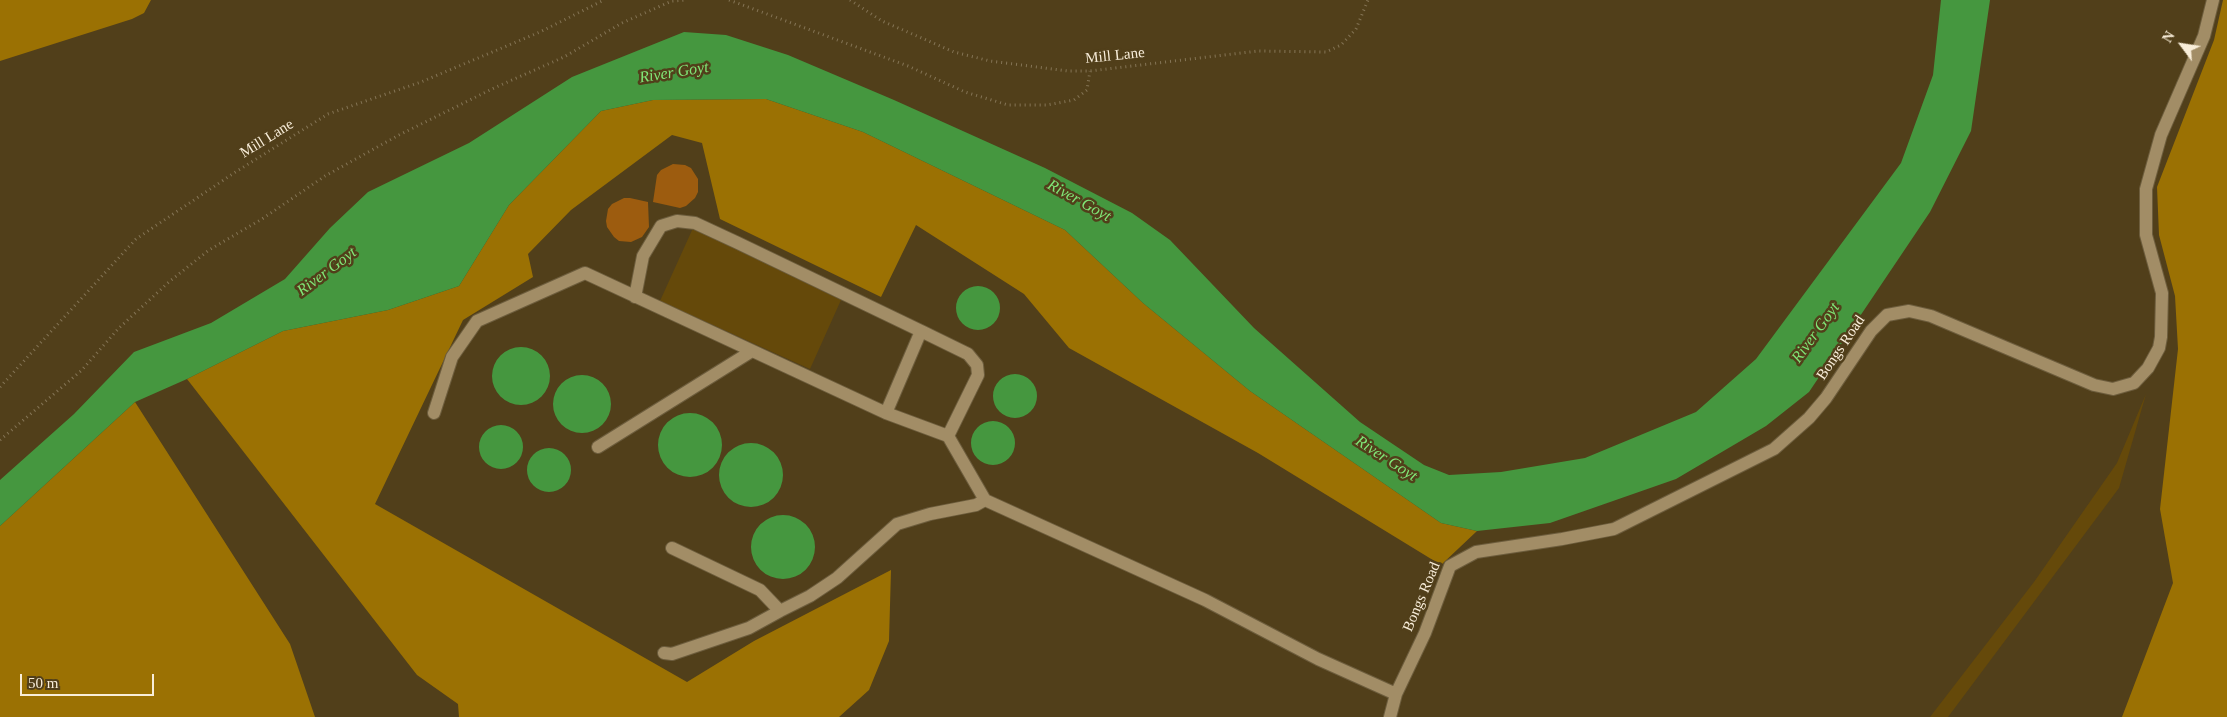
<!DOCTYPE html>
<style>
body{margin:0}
#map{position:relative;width:2227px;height:717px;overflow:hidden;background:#513f1a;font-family:Georgia,serif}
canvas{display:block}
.north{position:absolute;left:2157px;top:20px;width:50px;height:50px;-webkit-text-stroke:4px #513f1a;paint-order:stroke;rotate:301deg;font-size:14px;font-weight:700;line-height:20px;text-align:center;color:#f8edd9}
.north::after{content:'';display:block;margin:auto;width:18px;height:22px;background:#f8edd9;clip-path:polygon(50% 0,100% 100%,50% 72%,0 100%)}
.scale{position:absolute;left:20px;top:674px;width:134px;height:22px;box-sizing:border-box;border:2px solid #f8edd9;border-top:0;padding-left:6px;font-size:15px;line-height:18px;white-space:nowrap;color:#f8edd9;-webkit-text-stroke:4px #513f1a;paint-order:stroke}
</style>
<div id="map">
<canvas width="2227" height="717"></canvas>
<div class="north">N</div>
<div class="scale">50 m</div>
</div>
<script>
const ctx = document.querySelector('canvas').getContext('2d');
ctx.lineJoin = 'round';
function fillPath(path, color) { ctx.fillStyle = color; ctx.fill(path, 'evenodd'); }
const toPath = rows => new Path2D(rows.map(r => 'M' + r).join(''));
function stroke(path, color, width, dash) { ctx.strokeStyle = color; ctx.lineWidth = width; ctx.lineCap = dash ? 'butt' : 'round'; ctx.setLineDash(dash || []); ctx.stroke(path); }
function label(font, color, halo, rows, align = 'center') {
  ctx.font = font + ' Georgia,serif'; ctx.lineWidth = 5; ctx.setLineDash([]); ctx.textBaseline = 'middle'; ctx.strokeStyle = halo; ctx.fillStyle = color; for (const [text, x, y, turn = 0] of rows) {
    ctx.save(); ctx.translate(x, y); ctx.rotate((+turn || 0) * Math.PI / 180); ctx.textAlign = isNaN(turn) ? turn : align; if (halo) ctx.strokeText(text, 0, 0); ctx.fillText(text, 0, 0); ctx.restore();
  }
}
fillPath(toPath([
 [693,228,841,300,810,369,660,301],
 [2146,394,2119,488,1948,717,1930,717,2034,582,2117,463]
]), '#65490a');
fillPath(toPath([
 [0,0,151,0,144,13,132,19,0,61],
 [2223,0,2227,0,2227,717,2122,717,2173,583,2160,509,2178,349,2175,296,2159,235,2157,187,2214,40],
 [766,99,863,132,1065,230,1143,303,1250,391,1441,523,1477,531,1441,565,1258,453,1069,348,1024,294,916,225,881,297,720,219,702,143,672,135,571,210,528,254,533,277,463,320,375,504,687,682,754,641,891,570,889,641,869,690,839,717,459,717,458,704,417,675,187,379,283,331,388,310,459,286,509,205,601,111,653,100],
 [135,402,290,644,315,717,0,717,0,526]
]), '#9b7103');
fillPath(toPath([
 [1941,0,1990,0,1971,131,1930,212,1809,392,1766,426,1676,479,1550,523,1477,531,1441,523,1250,391,1143,303,1065,230,863,132,766,99,653,100,601,111,509,205,459,286,388,310,283,331,187,379,135,402,0,526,0,480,74,414,134,352,211,323,285,279,330,228,368,192,469,143,572,77,684,32,726,35,788,55,894,100,1045,168,1132,213,1170,240,1254,328,1360,422,1424,465,1449,475,1501,472,1585,458,1696,412,1756,359,1901,163,1933,75],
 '956 308a22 22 0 1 1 44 0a22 22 0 1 1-44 0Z',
 '492 376a29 29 0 1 1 58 0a29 29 0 1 1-58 0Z',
 '993 396a22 22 0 1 1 44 0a22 22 0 1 1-44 0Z',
 '553 404a29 29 0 1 1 58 0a29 29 0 1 1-58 0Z',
 '658 445a32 32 0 1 1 64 0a32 32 0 1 1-64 0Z',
 '971 443a22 22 0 1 1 44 0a22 22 0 1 1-44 0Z',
 '479 447a22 22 0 1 1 44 0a22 22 0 1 1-44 0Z',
 '719 475a32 32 0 1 1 64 0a32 32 0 1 1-64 0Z',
 '527 470a22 22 0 1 1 44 0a22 22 0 1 1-44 0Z',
 '751 547a32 32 0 1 1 64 0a32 32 0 1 1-64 0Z'
]), '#45973f');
fillPath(toPath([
 [673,164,685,165,691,168,698,179,698,192,695,198,686,206,680,208,653,202,657,175,661,170],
 [624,198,630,198,648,202,649,227,642,237,631,242,619,241,614,237,607,227,606,221,608,209,612,204]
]), '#9d5c0f');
const minor = toPath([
 [635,297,643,256,661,226,677,221,695,223,738,243,921,331],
 [434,413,452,357,477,321,585,273,886,413,948,436,985,500,1205,600,1318,659,1396,694],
 [886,413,921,331,968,354,977,365,978,375,948,436],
 [598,447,752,351],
 [672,548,760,590,780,611,810,596,837,578,897,524,930,514,976,505,985,500],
 [664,653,672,654,749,628,780,611],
 [1390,717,1396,694,1425,633,1450,566,1476,552,1562,539,1614,529,1774,449,1809,418,1826,398,1871,331,1887,315,1909,311,1931,316,2094,385,2113,389,2134,383,2148,368,2159,348,2161,337,2162,293,2146,235,2146,189,2161,135,2204,36,2213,0]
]);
stroke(minor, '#6d5d3d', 14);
stroke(toPath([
 [729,0,908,66,965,92,1008,105,1047,105,1074,100,1087,90,1090,71],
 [850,0,882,21,954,52,990,61,1068,71,1090,71,1258,51,1326,52,1341,45,1356,29,1368,0],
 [0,387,136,239,234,173,328,114,421,82,540,32,604,0],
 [0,440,82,370,119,328,170,281,209,250,262,219,325,176,399,135,494,88,564,57,622,23,672,1,687,0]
]), '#857556', 3, [1, 4]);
stroke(minor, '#a28d66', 12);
label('15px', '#f8edd9', '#513f1a', [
 ["Mill Lane",1115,56,-6],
 ["Mill Lane",267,139,-32],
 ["Bongs Road",1841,348,-56],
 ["Bongs Road",1422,597,-67]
]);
label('italic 16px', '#80e677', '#513f1a', [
 ["River Goyt",674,73,-9],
 ["River Goyt",1079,201,29],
 ["River Goyt",327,272,-37],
 ["River Goyt",1816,333,-54],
 ["River Goyt",1386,459,33]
]);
</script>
